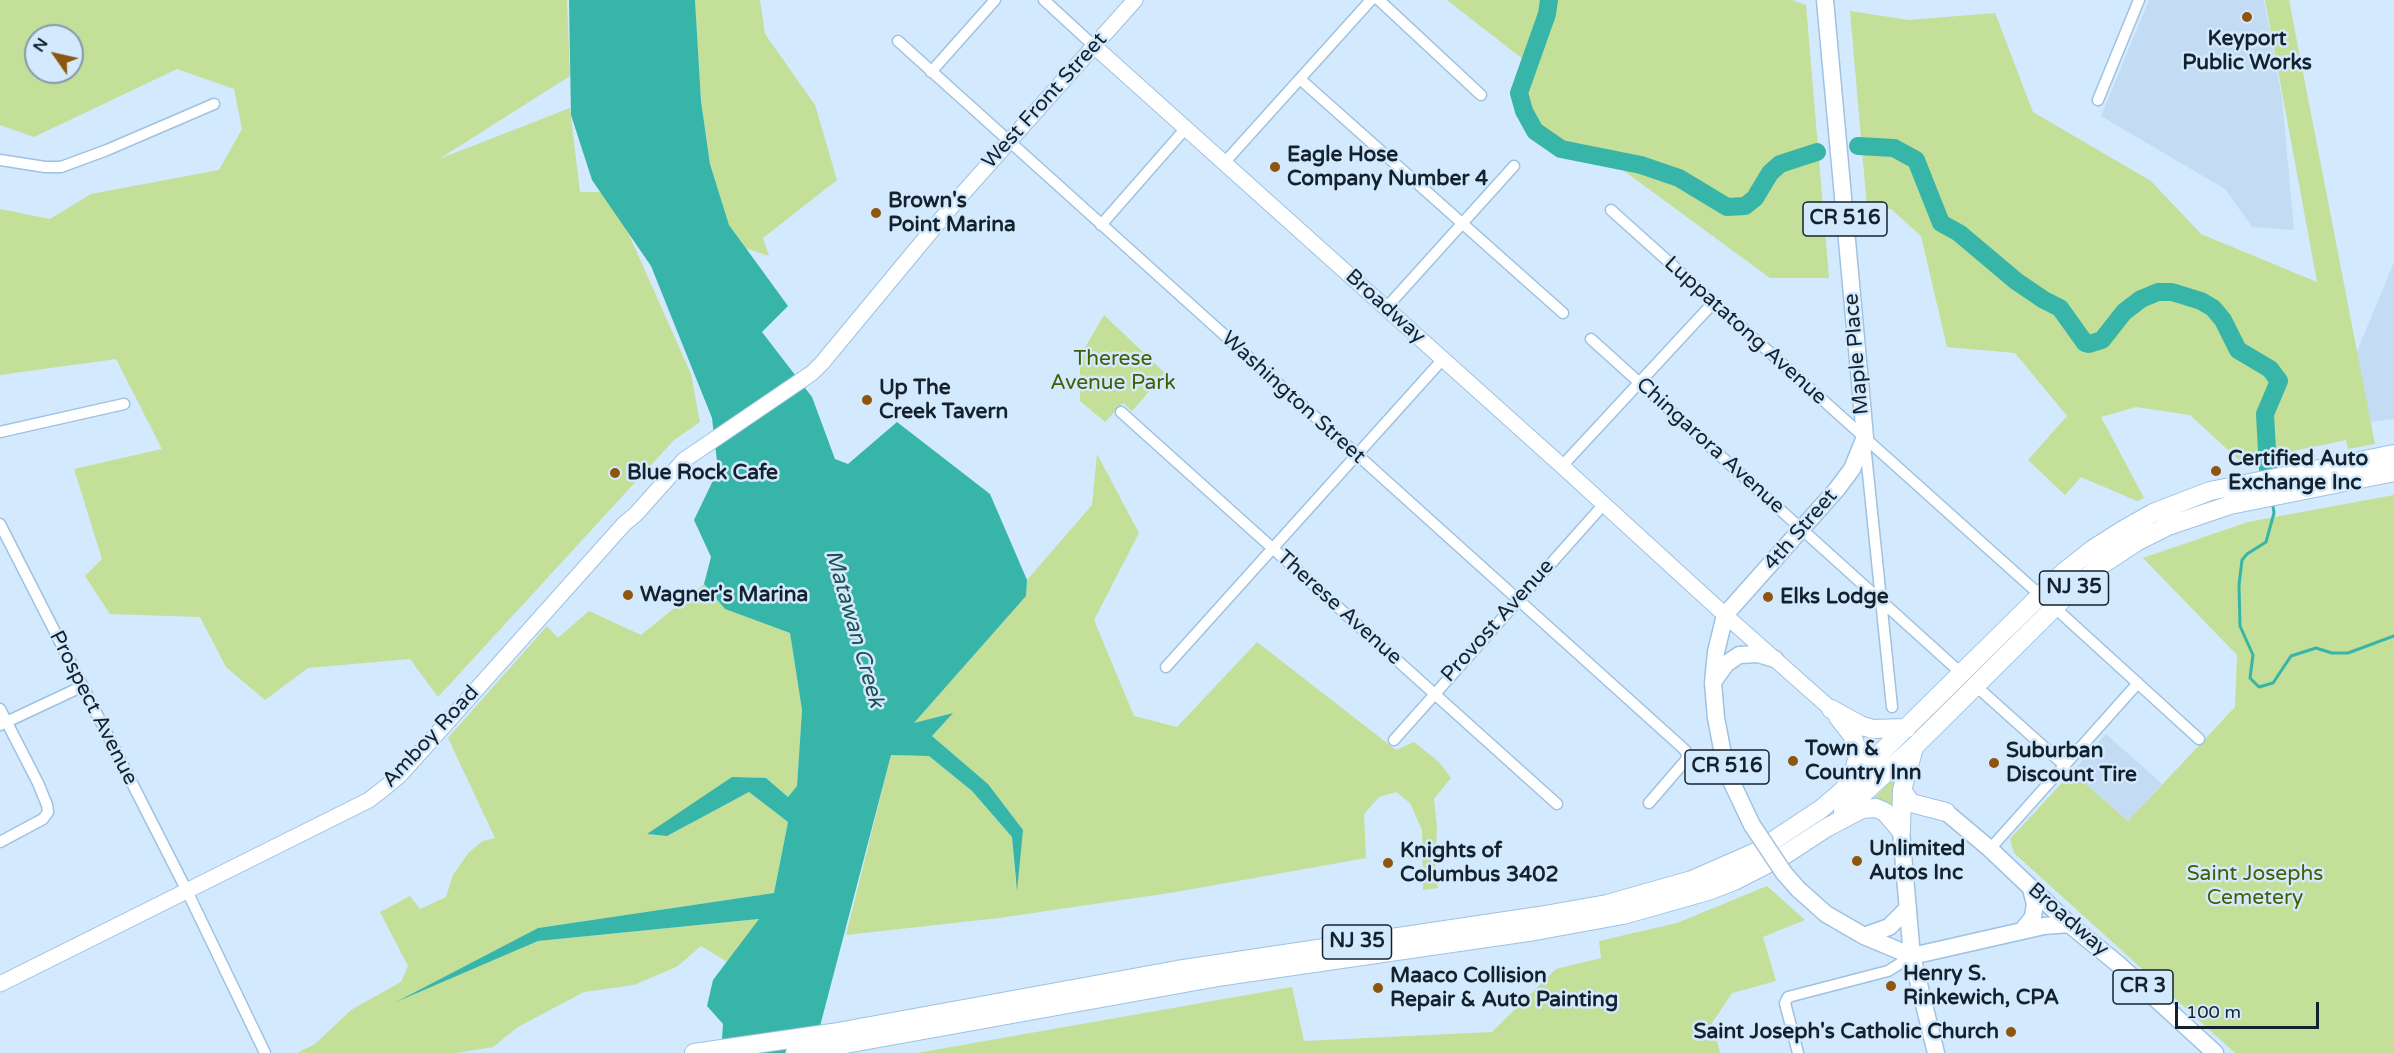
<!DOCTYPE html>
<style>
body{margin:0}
#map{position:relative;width:2394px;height:1053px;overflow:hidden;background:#d3e9fd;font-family:"Varela Round",sans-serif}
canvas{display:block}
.north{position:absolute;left:24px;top:24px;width:60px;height:60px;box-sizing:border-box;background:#d3e9fd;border:2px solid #8799aa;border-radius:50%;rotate:304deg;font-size:16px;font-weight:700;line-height:24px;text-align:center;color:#14222e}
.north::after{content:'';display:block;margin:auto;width:21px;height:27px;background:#8d560c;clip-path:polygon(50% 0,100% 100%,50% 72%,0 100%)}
.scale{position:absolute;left:2175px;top:1002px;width:144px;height:27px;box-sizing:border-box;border:3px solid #14222e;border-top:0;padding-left:8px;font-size:18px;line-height:21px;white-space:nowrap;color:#14222e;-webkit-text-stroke:4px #d3e9fd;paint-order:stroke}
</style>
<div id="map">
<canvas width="2394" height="1053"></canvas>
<div class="north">N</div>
<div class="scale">100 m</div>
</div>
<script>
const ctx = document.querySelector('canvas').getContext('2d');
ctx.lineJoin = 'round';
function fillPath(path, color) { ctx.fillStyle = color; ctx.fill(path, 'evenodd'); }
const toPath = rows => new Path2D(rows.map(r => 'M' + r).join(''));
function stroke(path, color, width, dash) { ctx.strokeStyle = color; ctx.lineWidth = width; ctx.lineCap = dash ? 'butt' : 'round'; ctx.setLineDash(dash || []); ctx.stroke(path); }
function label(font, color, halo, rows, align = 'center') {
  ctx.font = font + ' "Varela Round",sans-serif'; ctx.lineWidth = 5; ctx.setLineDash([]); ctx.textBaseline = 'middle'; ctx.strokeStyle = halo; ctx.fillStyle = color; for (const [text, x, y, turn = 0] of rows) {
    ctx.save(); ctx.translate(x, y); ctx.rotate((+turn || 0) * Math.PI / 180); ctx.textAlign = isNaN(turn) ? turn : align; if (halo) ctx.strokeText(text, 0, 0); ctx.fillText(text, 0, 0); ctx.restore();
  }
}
fillPath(toPath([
 [2149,0,2264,0,2282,99,2294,230,2252,227,2225,189,2101,116],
 [2394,262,2394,419,2367,422,2356,354],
 [2106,734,2162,784,2128,821,2072,772]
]), '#c3dcf4');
fillPath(toPath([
 [0,0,567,0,570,76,439,159,570,108,580,192,610,192,691,374,700,422,674,440,438,697,410,659,308,668,265,700,226,667,200,617,110,614,85,576,102,559,74,469,162,449,116,359,0,375,0,209,50,219,91,194,219,170,242,129,234,89,177,69,34,137,0,125],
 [36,36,72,36,72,72,36,72],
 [695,0,760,0,765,34,815,105,837,180,763,238,769,256,745,248,729,225,710,164,701,101],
 [1447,0,1792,0,1806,5,1829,278,1770,278,1616,165,1565,159,1530,133,1515,98,1524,60],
 [2265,0,2289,0,2375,444,2348,449,2346,440,2241,462,2190,415,2136,407,2101,417,2144,498,2137,501,2081,477,2065,495,2028,460,2067,416,2015,353,1947,347,1921,236,1891,209,1867,207,1850,11,1909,20,1995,13,2033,112,2151,181,2201,234,2317,282],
 [1104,315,1165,373,1132,411,1123,403,1105,422,1080,401,1080,356],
 [1097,454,1139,533,1094,620,1134,716,1177,727,1257,642,1396,750,1414,742,1439,762,1451,778,1434,799,1437,827,1435,865,1438,888,1423,890,1422,830,1410,803,1396,792,1379,797,1364,814,1366,858,1176,892,999,918,846,935,891,755,929,756,972,791,1012,837,1016,886,1022,829,988,784,932,736,952,713,913,724,1026,596,1027,580,1092,505],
 [2394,495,2394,1053,2235,1053,2014,853,2010,839,2072,772,2128,821,2235,707,2237,655,2143,558,2248,522],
 [704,584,725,609,790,633,802,710,797,786,788,797,766,778,647,834,667,836,749,792,788,822,774,893,538,928,406,997,538,941,760,919,727,962,701,946,678,966,634,985,584,992,518,1027,493,1047,457,1053,297,1053,315,1044,351,1010,401,982,408,966,380,912,410,896,420,909,446,897,453,875,469,852,483,841,495,838,448,738,547,626,558,638,589,611,641,635],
 [1898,774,1897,815,1873,799],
 [1767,886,1805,920,1763,937,1776,981,1732,993,1712,1023,1720,1053,917,1053,1292,987,1304,1041,1492,1032,1556,969,1601,958,1599,941,1677,923]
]), '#c3df98');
fillPath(toPath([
 [569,0,695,0,701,101,710,164,729,225,788,306,762,332,812,397,835,459,848,464,897,422,990,494,1027,580,1026,596,914,723,953,713,932,736,988,784,1023,830,1017,891,1012,837,972,791,929,756,891,755,813,1053,721,1053,723,1024,707,1006,713,980,759,919,538,941,396,1002,538,928,774,893,788,822,749,792,667,836,647,834,732,777,766,778,788,797,797,786,802,710,790,633,725,609,704,584,711,557,694,520,718,470,712,418,651,266,592,180,571,115]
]), '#38b5a9');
stroke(toPath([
 [2273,506,2274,513,2266,542,2247,554,2242,560,2239,585,2240,626,2253,655,2250,678,2259,687,2273,683,2291,656,2316,648,2332,653,2348,653,2394,636]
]), '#38b5a9', 3);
stroke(toPath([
 [1549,0,1547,14,1519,93,1524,111,1535,131,1561,149,1641,165,1679,178,1727,207,1745,206,1755,198,1770,173,1780,164,1817,152],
 [1858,146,1894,148,1916,160,1941,223,1959,233,2016,281,2044,300,2060,308,2085,343,2089,344,2102,340,2124,312,2141,299,2158,292,2172,292,2201,301,2213,308,2223,320,2238,350,2270,369,2279,381,2265,414,2268,469]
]), '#38b5a9', 18);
const street = toPath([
 [1044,0,1094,46],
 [1379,0,1481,95],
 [898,41,1685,750,1687,755,1686,760,1649,803],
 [931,72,995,0],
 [1300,79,1563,313],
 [2098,100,2139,0],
 [0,160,45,167,61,167,107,150,214,104],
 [1225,162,1371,0],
 [1611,210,2040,595],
 [1101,225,1186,128],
 [1386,308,1514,166],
 [1591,339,1961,673],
 [1121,412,1557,804],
 [0,432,124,404],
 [1865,444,1892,707],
 [1562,466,1714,302],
 [0,524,187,891,265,1053],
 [2054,607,2199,739],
 [1166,667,1443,359],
 [1976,686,2064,765],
 [0,709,38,783,47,805,48,812,43,819,0,842],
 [0,725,83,686],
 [1394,740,1604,504],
 [1990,849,2138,683],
 [1798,1053,1785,1003,1788,997,1888,971,1912,956]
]);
const secondary = toPath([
 [1094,46,1562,466,1725,615,1831,709],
 [0,984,369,800,387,786,400,775,624,524,636,514,684,460,812,373,822,363,957,200,1135,0]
]);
const primary = toPath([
 [1713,682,1726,664,1739,655,1758,654,1775,659],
 [1946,812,1990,849,2069,924,2118,964,2215,1053],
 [1752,825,1732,783,1722,749,1716,718,1713,683,1716,652,1725,615,1837,489,1852,469,1865,437,1825,0],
 [1901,831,1912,956,1936,1053],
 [1784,873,1798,889,1826,914,1864,936,1912,956],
 [2022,931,2033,917,2035,904,2031,889],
 [1864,936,1889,927,1908,908],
 [1912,956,2044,926,2069,924]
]);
const highway = toPath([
 [1831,709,1862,726,1873,729,1907,728],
 [1838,717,1852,735,1858,752,1853,780],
 [1902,790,1911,803,1946,812],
 [1843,812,1915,746,2074,588,2100,566,2138,541,2168,526,2230,505,2394,472],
 [1901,831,1902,790,1914,748],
 [694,1053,832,1033,1177,970,1539,916,1607,904,1692,880,1756,852,1821,809,1841,792,2065,571,2093,549,2123,530,2153,513,2210,491,2394,454],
 [795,1053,1224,976,1535,931,1623,915,1708,891,1734,881,1783,856,1826,828,1862,809,1876,808,1885,812,1901,831]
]);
stroke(street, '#9ec2e2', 13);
stroke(secondary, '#9ec2e2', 17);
stroke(primary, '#9ec2e2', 19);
stroke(highway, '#9ec2e2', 20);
stroke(street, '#fff', 10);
stroke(secondary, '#fff', 15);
stroke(primary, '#fff', 16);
stroke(highway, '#fff', 18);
const primaryBridge = toPath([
 [1752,825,1784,873]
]);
stroke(primaryBridge, '#9ec2e2', 19, []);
stroke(primaryBridge, '#fff', 16);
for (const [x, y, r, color] of [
 [2247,17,6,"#8d560c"],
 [1275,167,6,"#8d560c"],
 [876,213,6,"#8d560c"],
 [867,400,6,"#8d560c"],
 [2216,471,6,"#8d560c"],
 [615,473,6,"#8d560c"],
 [628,595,6,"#8d560c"],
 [1768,597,6,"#8d560c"],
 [1793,761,6,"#8d560c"],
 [1994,763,6,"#8d560c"],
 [1857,861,6,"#8d560c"],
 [1388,863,6,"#8d560c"],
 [1891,986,6,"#8d560c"],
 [1378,988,6,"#8d560c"],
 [2011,1032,6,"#8d560c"]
]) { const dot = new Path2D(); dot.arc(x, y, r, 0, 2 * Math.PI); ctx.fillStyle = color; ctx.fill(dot); stroke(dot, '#d3e9fd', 2); }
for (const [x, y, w] of [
 [1845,219,84],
 [2074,588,69],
 [1727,767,84],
 [1357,942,69],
 [2143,987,60]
]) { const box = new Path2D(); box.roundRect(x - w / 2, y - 17, w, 34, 4.5); ctx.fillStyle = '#d3e9fd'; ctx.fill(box); stroke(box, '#14222e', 1.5); }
label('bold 20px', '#14222e', null, [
 ["CR 516",1845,219],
 ["NJ 35",2074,588],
 ["CR 516",1727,767],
 ["NJ 35",1357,942],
 ["CR 3",2143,987]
]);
label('bold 21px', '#14222e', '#d3e9fd', [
 ["Keyport",2247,39,"center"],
 ["Public Works",2247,63,"center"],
 ["Eagle Hose",1287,155],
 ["Company Number 4",1287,179],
 ["Brown's",888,201],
 ["Point Marina",888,225],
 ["Up The",879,388],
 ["Creek Tavern",879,412],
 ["Certified Auto",2228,459],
 ["Exchange Inc",2228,483],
 ["Blue Rock Cafe",627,473],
 ["Wagner's Marina",640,595],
 ["Elks Lodge",1780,597],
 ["Town &",1805,749],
 ["Country Inn",1805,773],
 ["Suburban",2006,751],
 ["Discount Tire",2006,775],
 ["Unlimited",1869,849],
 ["Autos Inc",1869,873],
 ["Knights of",1400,851],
 ["Columbus 3402",1400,875],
 ["Henry S.",1903,974],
 ["Rinkewich, CPA",1903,998],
 ["Maaco Collision",1390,976],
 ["Repair & Auto Painting",1390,1000],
 ["Saint Joseph's Catholic Church",1999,1032,"right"]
], 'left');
label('21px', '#14222e', '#d3e9fd', [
 ["West Front Street",1045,101,-48],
 ["Broadway",1385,307,42],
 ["Luppatatong Avenue",1745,331,42],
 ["Maple Place",1857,354,-95],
 ["Washington Street",1293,398,42],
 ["Chingarora Avenue",1710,446,42],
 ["4th Street",1801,530,-49],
 ["Therese Avenue",1339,608,42],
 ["Provost Avenue",1498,621,-48],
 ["Prospect Avenue",93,708,63],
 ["Amboy Road",431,737,-47],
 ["Broadway",2068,920,41]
]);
label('21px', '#445d03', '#d3e9fd', [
 ["Therese",1113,359],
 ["Avenue Park",1113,383],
 ["Saint Josephs",2255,874],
 ["Cemetery",2255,898]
]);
label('italic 22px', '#1e514c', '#d3e9fd', [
 ["Matawan Creek",854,629,74]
]);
</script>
